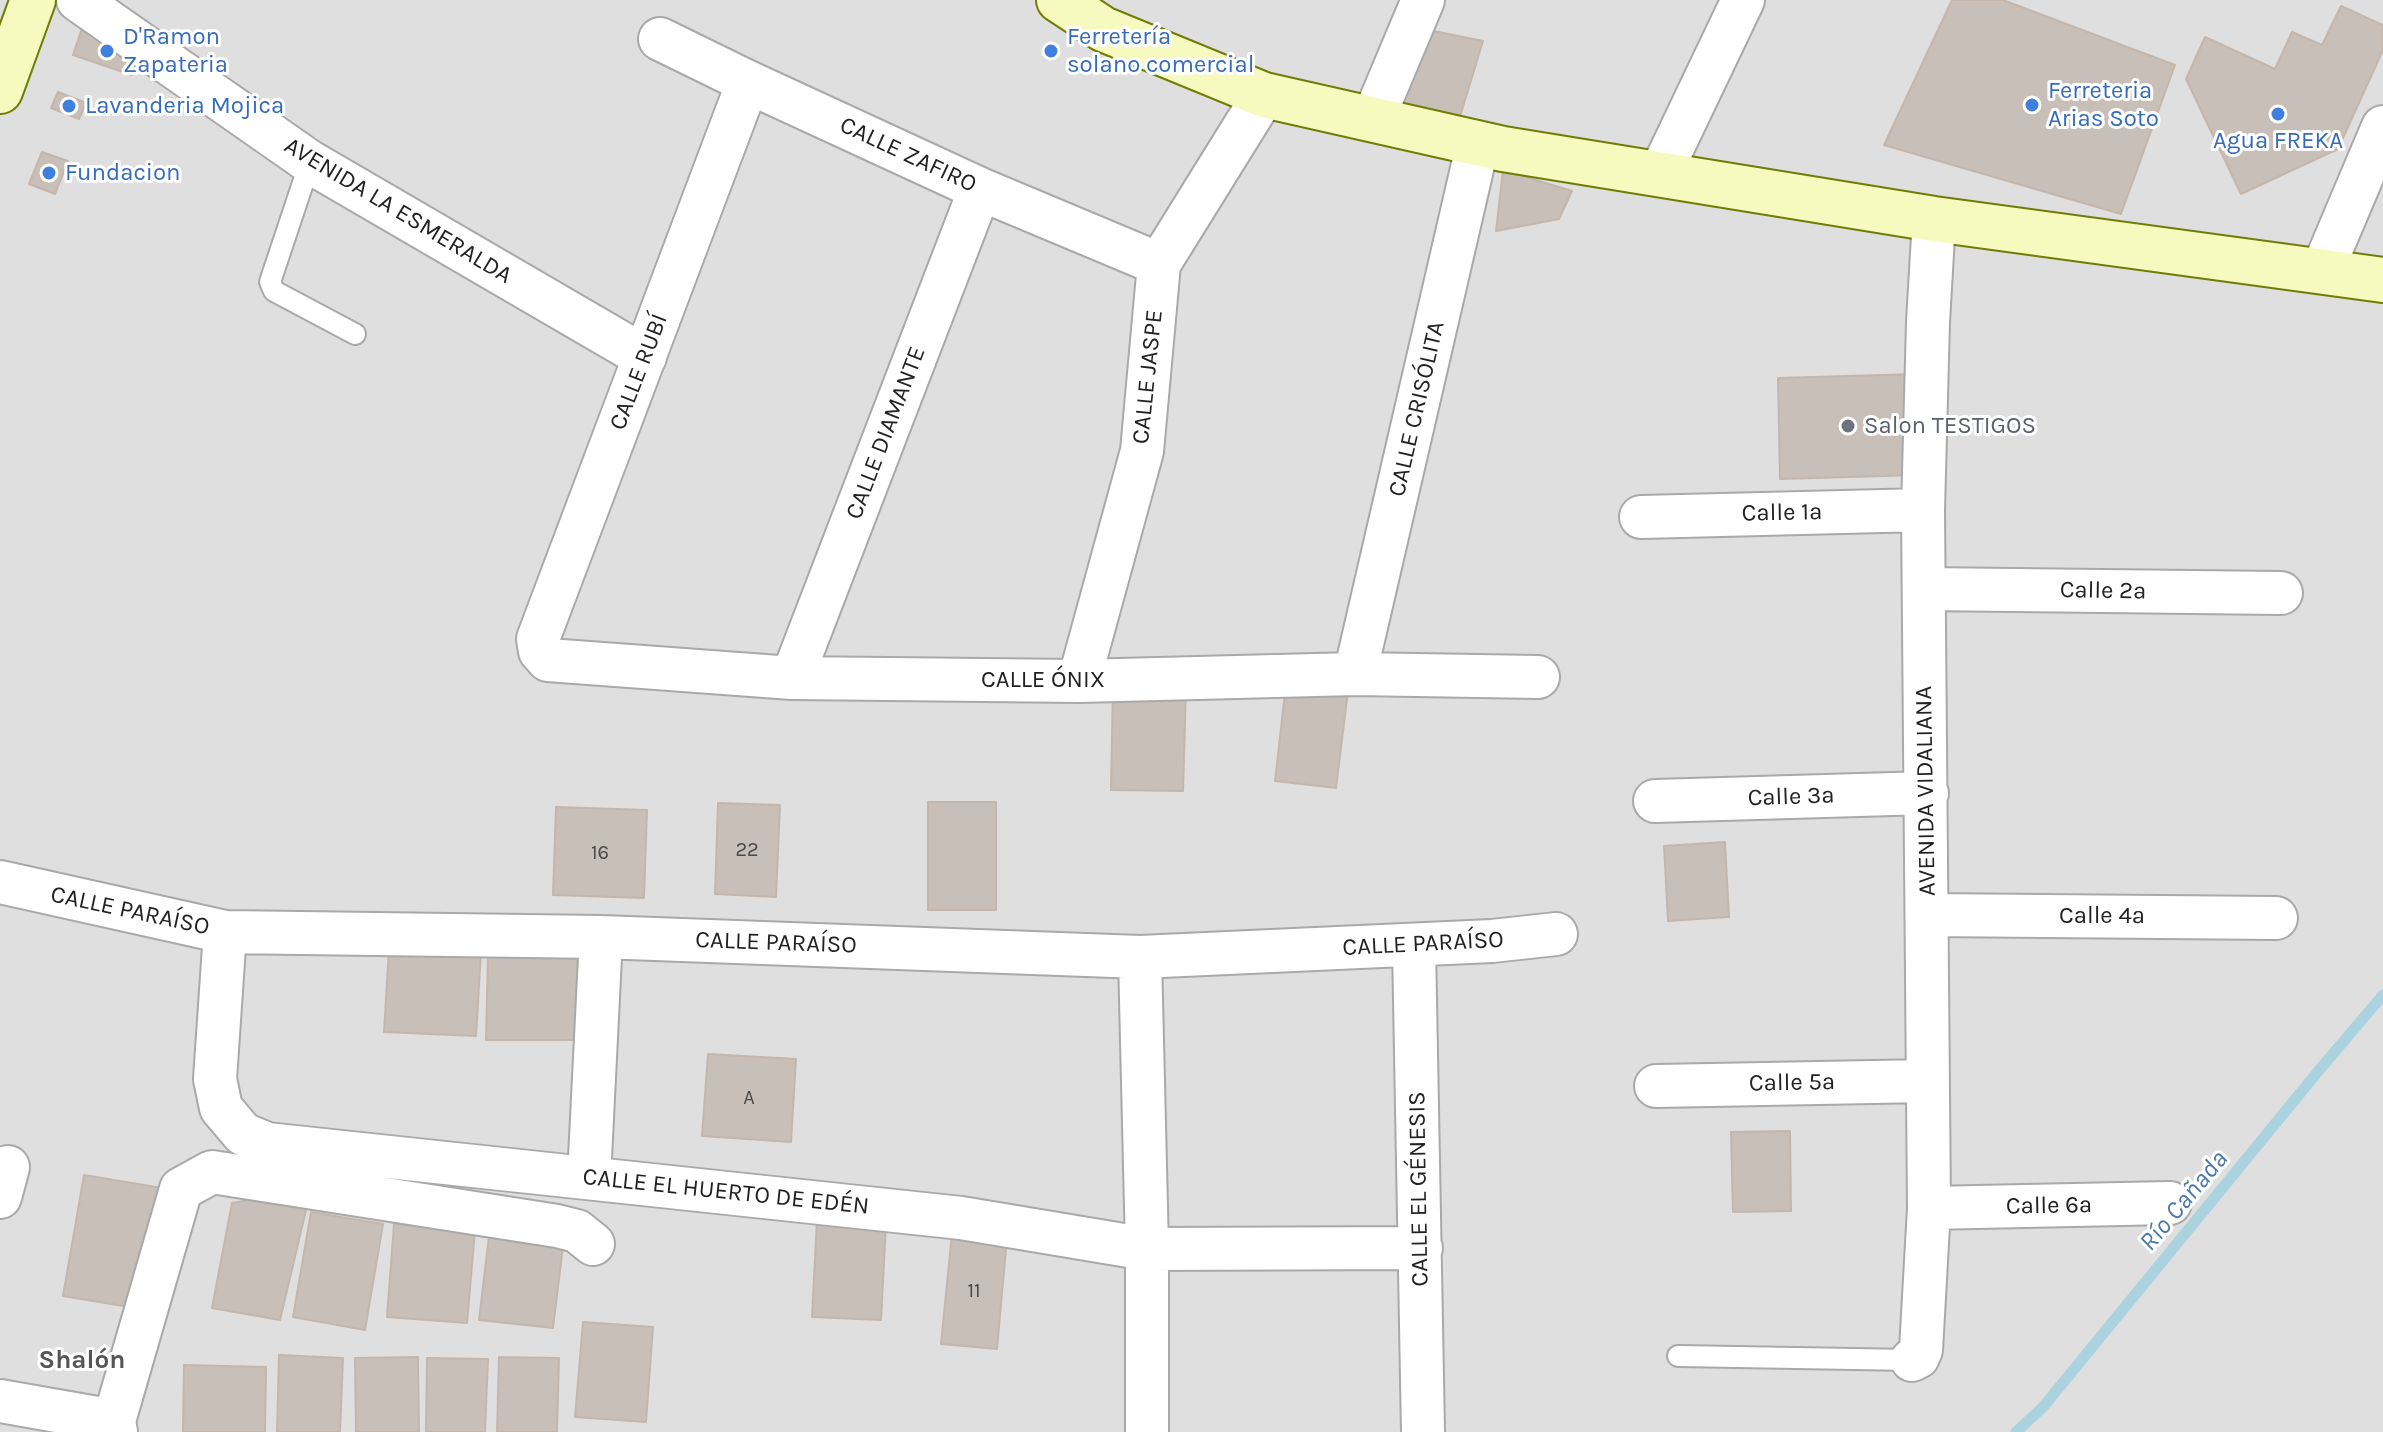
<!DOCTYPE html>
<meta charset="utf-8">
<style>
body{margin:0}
canvas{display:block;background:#f2efe9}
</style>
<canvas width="2383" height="1432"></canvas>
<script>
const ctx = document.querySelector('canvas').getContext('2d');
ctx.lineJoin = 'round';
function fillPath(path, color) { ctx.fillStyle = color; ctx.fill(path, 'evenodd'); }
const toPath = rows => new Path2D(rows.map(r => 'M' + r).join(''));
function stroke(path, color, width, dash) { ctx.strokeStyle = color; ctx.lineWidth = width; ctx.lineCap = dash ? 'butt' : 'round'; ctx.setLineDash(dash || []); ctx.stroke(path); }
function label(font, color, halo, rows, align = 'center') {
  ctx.font = font + ' Karla,sans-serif'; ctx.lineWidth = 6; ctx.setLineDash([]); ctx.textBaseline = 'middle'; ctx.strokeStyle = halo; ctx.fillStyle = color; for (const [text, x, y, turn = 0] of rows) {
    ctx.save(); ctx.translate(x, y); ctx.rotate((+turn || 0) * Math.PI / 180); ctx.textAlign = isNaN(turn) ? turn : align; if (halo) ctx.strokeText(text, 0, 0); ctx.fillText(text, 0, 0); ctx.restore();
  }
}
fillPath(toPath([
 [0,0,2383,0,2383,1432,0,1432]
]), '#e0dfdf');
stroke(toPath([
 [2016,1432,2043,1407,2320,1069,2383,995]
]), '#aad3df', 11);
const building = toPath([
 [1952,0,2003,0,2175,65,2121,214,1884,145,1952,0],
 [2341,6,2383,25,2383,50,2338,149,2241,194,2186,79,2205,37,2275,69,2292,32,2322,45,2341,6],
 [1414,27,1483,41,1455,133,1391,118,1414,27],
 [82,28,142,48,132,75,73,55,82,28],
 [58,92,86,103,79,119,51,108,58,92],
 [42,152,68,161,55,194,29,184,42,152],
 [1503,170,1572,191,1559,219,1496,231,1503,170],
 [1917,374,1919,475,1780,479,1778,378,1917,374],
 [1286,684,1348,691,1336,788,1275,781,1286,684],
 [1113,686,1186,687,1183,791,1111,790,1113,686],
 [928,802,996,802,996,910,928,910,928,802],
 [718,803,780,805,776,897,715,894,718,803],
 [556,807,647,810,644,898,553,895,556,807],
 [1725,842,1729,917,1668,921,1664,846,1725,842],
 [389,948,481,952,476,1036,384,1032,389,948],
 [488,956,587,956,586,1040,486,1040,488,956],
 [708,1054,796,1059,791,1142,702,1136,708,1054],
 [1790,1131,1791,1211,1733,1212,1731,1132,1790,1131],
 [84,1175,162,1188,141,1309,63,1296,84,1175],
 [311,1189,280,1320,212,1308,232,1203,311,1189],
 [311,1212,383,1224,365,1330,293,1317,311,1212],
 [817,1219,886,1223,881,1320,812,1317,817,1219],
 [394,1224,475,1230,467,1323,387,1317,394,1224],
 [490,1228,564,1238,553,1328,479,1320,490,1228],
 [952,1233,1007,1238,997,1349,941,1344,952,1233],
 [583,1322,653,1327,646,1422,575,1417,583,1322],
 [279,1355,343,1358,340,1432,277,1432,279,1355],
 [418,1357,419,1432,356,1432,355,1358,418,1357],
 [499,1357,559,1358,557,1432,497,1432,499,1357],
 [427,1358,488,1359,485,1432,426,1432,427,1358],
 [184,1365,266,1367,265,1432,183,1432,184,1365]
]);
fillPath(building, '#c7bfb8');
stroke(building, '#c4b6ab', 2);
const service = toPath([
 [310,162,270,282,274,291,355,334],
 [1678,1356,1912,1360]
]);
const minor = toPath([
 [78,0,310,162,645,357],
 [660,39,748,82,980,189,1159,264],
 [748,82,538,639,540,651,548,660,792,678,1079,681,1355,674,1538,677],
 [1373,119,1423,0],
 [1660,174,1743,0],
 [2322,271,2383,127],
 [1641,517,1923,510],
 [1924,589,2281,593],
 [1355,674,1478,143],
 [792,678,980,189],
 [1079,681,1142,451,1159,264,1264,95],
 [1655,801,1927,793],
 [0,882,225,932,601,937,1140,957,1492,941,1556,934],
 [1928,915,2276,918],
 [225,932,215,1079,221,1108,243,1134,267,1144,961,1218,1147,1249,1421,1248],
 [1414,945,1423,1432],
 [1140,957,1147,1249,1147,1432],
 [1656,1086,1927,1081],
 [589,1178,601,937],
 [0,1197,8,1167],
 [1929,1208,2170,1203],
 [1912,1360,1918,1357,1921,1350,1929,1208,1923,510,1928,322,1934,219],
 [0,1401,114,1421],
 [116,1432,114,1421,181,1189,212,1172,557,1226,577,1231,593,1244]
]);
const secondary = toPath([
 [1059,0,1103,29,1264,95,1503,149,1934,219,2383,280],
 [0,91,33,0]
]);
stroke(service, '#a9a9a9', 24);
stroke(minor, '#a9a9a9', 46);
stroke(secondary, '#707d05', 48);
stroke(service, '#fff', 20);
stroke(minor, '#fff', 42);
stroke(secondary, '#f7fabf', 44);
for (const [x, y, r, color] of [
 [107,51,8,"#3f7fe0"],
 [1051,51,8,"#3f7fe0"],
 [2032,105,8,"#3f7fe0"],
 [69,106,8,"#3f7fe0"],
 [2278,114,8,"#3f7fe0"],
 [49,173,8,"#3f7fe0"],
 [1848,426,8,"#6b7280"]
]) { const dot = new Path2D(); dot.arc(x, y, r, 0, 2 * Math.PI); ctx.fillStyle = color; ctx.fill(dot); stroke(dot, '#fff', 3); }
label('20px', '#4b4948', null, [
 ["22",747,850],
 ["16",600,853],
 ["A",749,1098],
 ["11",974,1291]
]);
label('24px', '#366cbe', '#fff', [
 ["D'Ramon",123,37],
 ["Zapateria",123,65],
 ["Ferretería",1067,37],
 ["solano comercial",1067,65],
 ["Ferreteria",2048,91],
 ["Arias Soto",2048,119],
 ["Lavanderia Mojica",85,106],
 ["Agua FREKA",2278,141,"center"],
 ["Fundacion",65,173]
], 'left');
label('24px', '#222', '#fff', [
 ["CALLE ZAFIRO",908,155,25],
 ["AVENIDA LA ESMERALDA",398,211,31],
 ["CALLE RUBÍ",639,372,-69],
 ["CALLE JASPE",1148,377,-84],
 ["CALLE CRISÓLITA",1417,409,-77],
 ["CALLE DIAMANTE",886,433,-69],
 ["Calle 1ª",1782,513,-1],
 ["Calle 2ª",2103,591,1],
 ["CALLE ÓNIX",1043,680],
 ["AVENIDA VIDALIANA",1926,791,-91],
 ["Calle 3ª",1791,797,-2],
 ["CALLE PARAÍSO",130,911,12],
 ["Calle 4ª",2102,916],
 ["CALLE PARAÍSO",776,943,2],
 ["CALLE PARAÍSO",1423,944,-3],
 ["Calle 5ª",1792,1083,-1],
 ["CALLE EL GÉNESIS",1419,1189,-91],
 ["CALLE EL HUERTO DE EDÉN",726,1192,6],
 ["Calle 6ª",2049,1206,-1]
]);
label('24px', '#5b616d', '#fff', [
 ["Salon TESTIGOS",1864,426]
], 'left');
label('italic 26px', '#4a7aab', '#fff', [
 ["Río Cañada",2184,1201,-50]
]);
label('bold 26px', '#555', '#fff', [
 ["Shalón",82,1361]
]);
</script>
